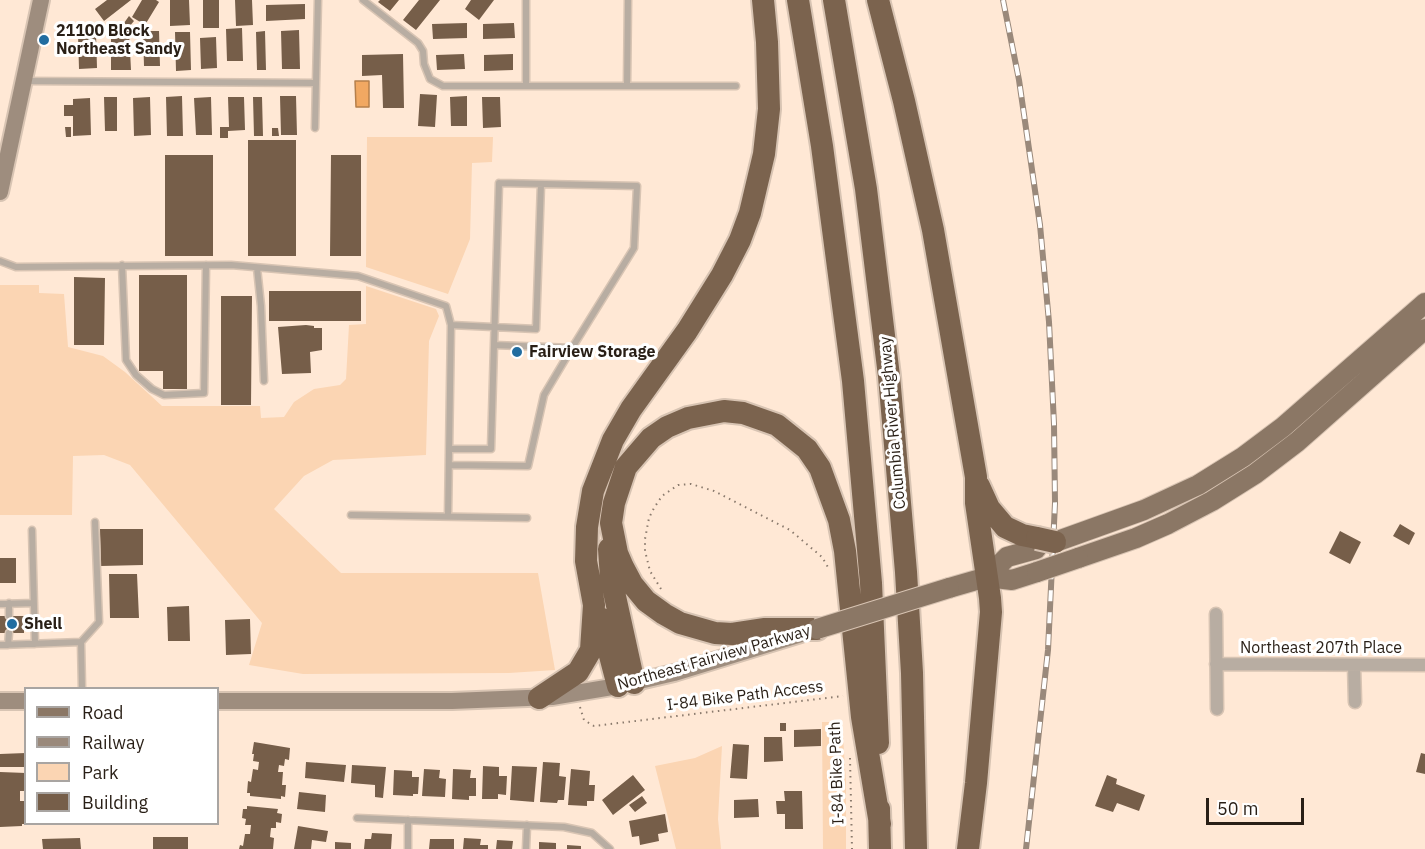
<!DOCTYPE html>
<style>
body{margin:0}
#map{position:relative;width:1425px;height:849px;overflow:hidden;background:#ffe8d5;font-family:"IBM Plex Sans",sans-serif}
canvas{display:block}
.legend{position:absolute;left:24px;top:687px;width:195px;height:138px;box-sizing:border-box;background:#fff;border:2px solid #a9a5a2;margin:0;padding:8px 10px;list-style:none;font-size:18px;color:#291f16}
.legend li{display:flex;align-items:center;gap:12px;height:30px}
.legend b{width:30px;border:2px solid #a9a5a2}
.scale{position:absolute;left:1206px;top:798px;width:98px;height:27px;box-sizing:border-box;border:3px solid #291f16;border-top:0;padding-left:8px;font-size:18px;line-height:21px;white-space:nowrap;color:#291f16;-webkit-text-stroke:4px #fff;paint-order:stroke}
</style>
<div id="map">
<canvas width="1425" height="849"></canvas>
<ul class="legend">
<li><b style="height:8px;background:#8b7765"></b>Road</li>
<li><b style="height:8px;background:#9a897b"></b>Railway</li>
<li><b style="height:16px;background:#fbd5b3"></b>Park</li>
<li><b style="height:16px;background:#765e49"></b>Building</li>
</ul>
<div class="scale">50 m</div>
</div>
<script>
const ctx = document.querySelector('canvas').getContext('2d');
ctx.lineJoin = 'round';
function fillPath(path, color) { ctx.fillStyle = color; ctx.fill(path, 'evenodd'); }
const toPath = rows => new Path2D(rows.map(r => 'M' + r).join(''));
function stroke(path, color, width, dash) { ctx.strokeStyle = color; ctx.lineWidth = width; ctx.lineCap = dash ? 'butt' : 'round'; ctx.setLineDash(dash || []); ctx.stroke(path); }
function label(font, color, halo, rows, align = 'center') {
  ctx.font = font + ' "IBM Plex Sans",sans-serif'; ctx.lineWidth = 6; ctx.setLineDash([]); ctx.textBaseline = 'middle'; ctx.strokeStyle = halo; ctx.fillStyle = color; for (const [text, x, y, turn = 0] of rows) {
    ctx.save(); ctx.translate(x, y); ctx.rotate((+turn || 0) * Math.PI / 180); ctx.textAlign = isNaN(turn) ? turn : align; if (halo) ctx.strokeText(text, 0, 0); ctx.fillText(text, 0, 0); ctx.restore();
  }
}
fillPath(toPath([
 [367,137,493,137,492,162,472,163,470,239,448,294,366,267],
 [0,285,39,285,39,293,64,294,68,347,103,356,125,372,162,406,260,406,261,418,284,417,294,402,314,389,340,385,346,379,349,325,366,324,366,286,436,309,439,316,429,341,426,455,333,460,304,476,274,509,341,573,538,573,555,670,509,673,303,674,249,665,262,623,130,465,104,455,73,456,72,515,0,515],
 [822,722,842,722,846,781,846,849,823,849],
 [722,746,718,819,721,849,676,849,655,766,695,758]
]), '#fbd5b3');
const water = toPath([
 [355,81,369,81,369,107,356,107,355,81]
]);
fillPath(water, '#f1a862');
stroke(water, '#b57f4b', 1.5);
fillPath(toPath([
 [107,0,131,0,104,21,95,9],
 [142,0,156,0,159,2,145,25,132,17],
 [170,0,189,0,190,25,170,26],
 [203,0,219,0,219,28,203,28],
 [235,0,252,0,253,25,236,26],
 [380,0,399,0,390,11,378,2],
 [419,0,440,0,416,30,403,20],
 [471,0,494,0,479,20,465,9],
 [305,4,305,19,266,21,266,5],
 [129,16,134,21,129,27,124,23],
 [467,23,467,38,433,39,432,24],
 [514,23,515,38,483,39,483,24],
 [242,28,243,61,227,61,226,29],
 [299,30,300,69,282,69,281,31],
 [111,31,129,31,131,70,111,70],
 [143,31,159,31,160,66,144,66],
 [265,31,266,70,257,70,256,32],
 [175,32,190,32,191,70,176,71],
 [96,33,97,68,79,69,78,34],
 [216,37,217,68,201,69,200,38],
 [403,54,404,108,383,108,382,75,362,76,362,55],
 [464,54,465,69,437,70,436,55],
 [513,54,513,70,484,71,484,55],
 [420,94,437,95,435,127,418,126],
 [182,96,183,136,167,136,166,97],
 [280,96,296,96,297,135,281,135],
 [467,96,467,126,451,126,450,97],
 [104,97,117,97,117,131,105,131],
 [150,97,151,135,134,136,133,98],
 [211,97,212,135,196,135,194,98],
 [228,97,244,97,245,130,228,131,228,138,220,138,220,127,229,127],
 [253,97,262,97,263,136,254,136],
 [482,97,500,97,501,127,483,128],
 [90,98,91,135,73,136,73,116,64,116,64,105,73,105,73,99],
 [65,127,71,127,71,137,66,137],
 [272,128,278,128,279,136,272,136],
 [248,140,296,140,296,256,248,256],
 [165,155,213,155,213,256,165,256],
 [331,155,361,155,361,256,330,256],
 [139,275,187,275,187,389,163,389,163,371,139,371],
 [74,277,105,278,104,345,74,345],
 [269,291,361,291,361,321,269,321],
 [221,296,252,296,251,405,221,405],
 [306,325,314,326,314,328,322,328,322,350,310,352,311,373,282,374,278,327],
 [1400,524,1415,533,1409,545,1393,536],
 [100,529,143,529,143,565,101,566],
 [1340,531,1361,542,1350,564,1329,553],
 [0,558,16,558,16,583,0,583],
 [109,574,137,574,139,618,110,618],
 [189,606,190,641,168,641,167,607],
 [0,616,24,616,24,633,0,633],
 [250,619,251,654,226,655,225,620],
 [780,723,786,723,786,731,780,731],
 [821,729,821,746,794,747,794,730],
 [764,737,782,737,783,761,764,762],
 [254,742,290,748,289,760,285,759,284,766,279,765,278,772,283,772,282,785,286,785,285,797,281,796,281,799,250,796,250,793,247,793,248,781,251,782,253,769,258,770,259,762,253,761,254,754,252,754],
 [733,744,749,745,747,779,730,778],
 [26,753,26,767,0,767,0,754],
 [1421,753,1425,754,1425,774,1416,772],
 [306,762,346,765,344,782,305,778],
 [543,762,560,763,559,776,566,777,564,800,558,800,557,803,540,802],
 [352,765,386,767,383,798,375,797,375,785,351,783],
 [483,766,499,767,499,776,507,776,506,795,498,794,498,799,482,799],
 [512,766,537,767,534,802,510,800],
 [424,769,440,770,439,778,446,779,445,797,422,796],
 [453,769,471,770,470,778,476,778,476,796,469,796,469,800,452,799],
 [571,769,590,771,589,785,595,785,594,801,587,801,587,806,568,805],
 [394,770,412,771,412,777,419,777,418,794,413,794,413,796,393,795],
 [0,772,26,773,25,791,20,791,20,801,26,801,26,824,22,824,22,826,0,827],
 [633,775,645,790,613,815,602,800],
 [1107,775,1117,779,1116,784,1145,795,1139,811,1117,803,1113,812,1095,806],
 [784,791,802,791,803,829,785,829,785,814,777,814,776,801,785,801],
 [299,792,326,795,325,812,297,809],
 [642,796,647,803,635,812,629,805],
 [758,799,759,817,734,818,734,800],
 [247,806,278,809,277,813,282,814,281,823,276,822,276,828,271,828,270,837,274,838,273,849,239,849,240,845,243,846,245,834,250,834,251,825,245,825,246,819,242,818,243,809,247,809],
 [665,814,668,832,658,834,659,841,640,845,639,836,632,837,629,821],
 [298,826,328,831,326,842,312,840,311,849,294,849],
 [372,833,392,834,391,849,364,849,365,839,371,839],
 [153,837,188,837,188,849,153,849],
 [80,838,81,849,43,849,42,839],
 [464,838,481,839,480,845,488,845,488,849,463,849],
 [430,839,454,839,454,849,429,849],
 [497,840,513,841,512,849,496,849],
 [335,842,351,843,351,849,335,849],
 [539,842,556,843,556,849,539,849],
 [567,845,581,846,581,849,567,849]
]), '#765e49');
const service = toPath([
 [363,0,418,43,423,51,424,64,430,79,443,86,736,86],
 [25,81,316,83,318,0],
 [526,85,526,0],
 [627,85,628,0],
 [315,128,316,83],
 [499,183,637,186,634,248,572,348,494,345,499,183],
 [0,261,16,267,231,265,358,276,446,306,451,325,536,329,541,184],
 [122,265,126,360,136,375,152,389,164,395,204,393,206,265],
 [257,268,261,306,264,381],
 [449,449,491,449,494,345],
 [449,465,528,466,544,395,572,348],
 [351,515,527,518],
 [448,516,451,325],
 [32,530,35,644],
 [9,603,9,616],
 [0,604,34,603],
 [0,645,81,642],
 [8,645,9,633],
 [82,688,81,642,99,622,95,522],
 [357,818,564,827,592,833,610,849],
 [408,849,408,820],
 [526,849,527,825]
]);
const minor = toPath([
 [1216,614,1217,709],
 [1216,664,1425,665],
 [1354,665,1355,702]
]);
const secondary = toPath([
 [0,192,41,0],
 [0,701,26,701],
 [218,701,452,701,552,697,618,686,674,673,801,634]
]);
const primary = toPath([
 [1055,542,1144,510,1198,485,1243,457,1283,427,1425,303],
 [1078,558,1136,538,1168,524,1212,501,1255,474,1297,442,1425,329],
 [987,577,1007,557,1036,549],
 [949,588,987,577,1012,580,1037,572]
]);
const motorway = toPath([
 [798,0,822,146,853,381,871,583,878,743],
 [834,0,866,189,889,376,906,572,912,673,916,849],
 [878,0,904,101,933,230,976,477,976,503,990,598,991,612,976,783,968,849],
 [979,486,989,508,1005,527,1022,535,1037,538],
 [609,549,611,578,634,683],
 [600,618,618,686],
 [817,629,765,629,732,634,715,633,680,623,664,614,646,601,632,584,623,567,617,553,611,523,614,503,626,467,651,438,667,427,688,418,724,411,743,413,777,425,807,449,820,468,839,520,845,551,862,717,880,824],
 [539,698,578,672,591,650,594,605,586,561,587,527,593,491,613,440,631,409,687,331,722,275,740,240,750,213,764,154,769,109,767,42,763,0],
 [879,809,880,849]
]);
stroke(service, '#d8c4b3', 9);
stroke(minor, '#d8c4b3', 15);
stroke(secondary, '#d8c4b3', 20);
stroke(primary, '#d8c4b3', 22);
stroke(motorway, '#d8c4b3', 26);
stroke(toPath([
 [661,589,650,571,645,551,645,539,649,518,654,508,662,496,678,485,691,484,714,491,790,530,822,557,829,569],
 [580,707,584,720,594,726,843,696],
 [850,758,852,849]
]), '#8a7a6d', 2, [1.5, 4.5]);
stroke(service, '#b8ada2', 6);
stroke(minor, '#b8ada2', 12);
stroke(secondary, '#9e8d7e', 16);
stroke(primary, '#8b7765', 20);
stroke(motorway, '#7b634e', 22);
const rail = toPath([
 [1003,0,1019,80,1040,225,1049,322,1054,424,1055,503,1048,650,1026,849]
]);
stroke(rail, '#9a897b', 6);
stroke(rail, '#fff', 4, [11]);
const primaryBridge = toPath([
 [1037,572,1078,558],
 [817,629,949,588]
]);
const motorwayBridge = toPath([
 [1037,538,1055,542]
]);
stroke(primaryBridge, '#d8c4b3', 22, []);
stroke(motorwayBridge, '#d8c4b3', 26, []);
stroke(primaryBridge, '#8b7765', 20);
stroke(motorwayBridge, '#7b634e', 22);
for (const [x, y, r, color] of [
 [44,40,6,"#226da0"],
 [517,352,6,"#226da0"],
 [12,624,6,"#226da0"]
]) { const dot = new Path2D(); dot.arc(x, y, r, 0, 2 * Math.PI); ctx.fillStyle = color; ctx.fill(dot); stroke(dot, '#fff', 2); }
label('bold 16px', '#291f16', '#fff', [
 ["21100 Block",56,31],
 ["Northeast Sandy",56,49],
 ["Fairview Storage",529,352],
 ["Shell",24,624]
], 'left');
label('16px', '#291f16', '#fff', [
 ["Columbia River Highway",893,423,-95],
 ["Northeast 207th Place",1321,648],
 ["Northeast Fairview Parkway",714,658,-16],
 ["I-84 Bike Path Access",745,696,-7],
 ["I-84 Bike Path",837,773,-92]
]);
</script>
